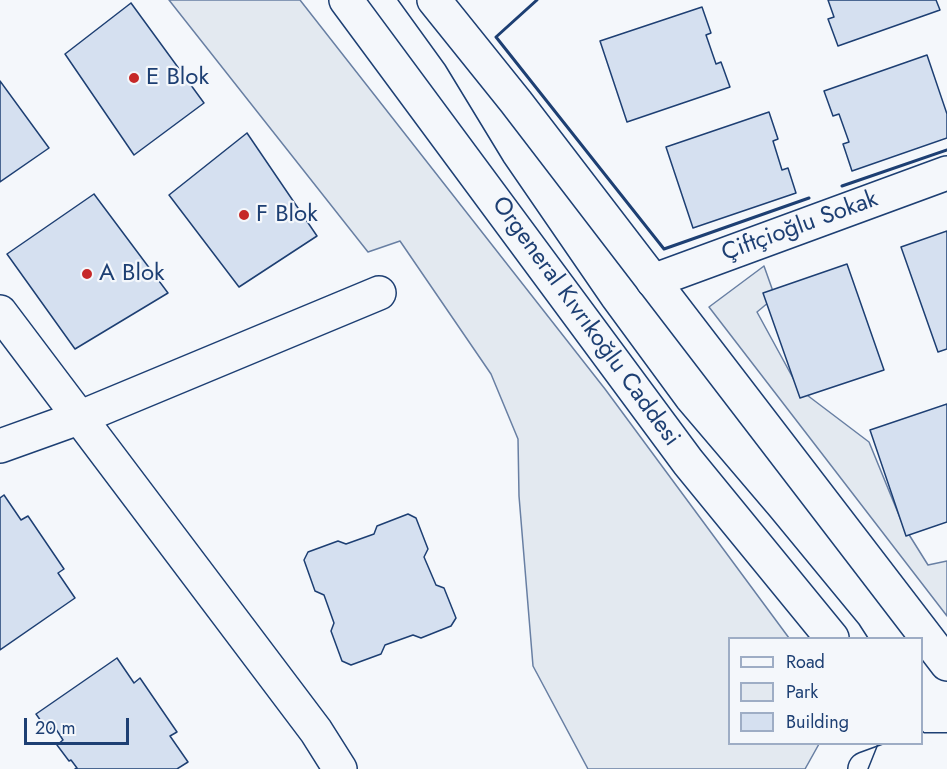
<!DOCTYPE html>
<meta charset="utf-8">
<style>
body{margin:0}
#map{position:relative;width:947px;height:769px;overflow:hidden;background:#f4f7fb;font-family:Jost,sans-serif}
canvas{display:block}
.legend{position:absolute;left:728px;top:637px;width:195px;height:108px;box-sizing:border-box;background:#f4f7fb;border:2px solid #9eadc5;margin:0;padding:8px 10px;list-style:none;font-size:18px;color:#1d3f73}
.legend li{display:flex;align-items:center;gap:12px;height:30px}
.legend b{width:30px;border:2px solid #9eadc5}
.scale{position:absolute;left:24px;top:718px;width:105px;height:27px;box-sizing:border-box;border:3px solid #1d3f73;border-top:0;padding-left:8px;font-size:18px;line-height:21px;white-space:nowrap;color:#1d3f73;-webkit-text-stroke:4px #f4f7fb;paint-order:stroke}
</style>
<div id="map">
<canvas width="947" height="769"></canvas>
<ul class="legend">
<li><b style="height:8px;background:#f4f7fb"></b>Road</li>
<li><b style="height:16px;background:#e3e9f0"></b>Park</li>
<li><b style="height:16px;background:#d5e0f0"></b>Building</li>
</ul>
<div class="scale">20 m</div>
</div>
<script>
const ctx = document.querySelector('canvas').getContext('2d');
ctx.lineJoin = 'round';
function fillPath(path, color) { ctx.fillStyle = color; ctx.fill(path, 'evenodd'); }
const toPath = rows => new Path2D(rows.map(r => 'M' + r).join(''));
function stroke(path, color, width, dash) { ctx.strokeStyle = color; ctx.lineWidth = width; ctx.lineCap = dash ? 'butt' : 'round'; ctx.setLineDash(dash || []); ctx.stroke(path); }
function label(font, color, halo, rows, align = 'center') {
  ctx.font = font + ' Jost,sans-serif'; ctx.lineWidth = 4.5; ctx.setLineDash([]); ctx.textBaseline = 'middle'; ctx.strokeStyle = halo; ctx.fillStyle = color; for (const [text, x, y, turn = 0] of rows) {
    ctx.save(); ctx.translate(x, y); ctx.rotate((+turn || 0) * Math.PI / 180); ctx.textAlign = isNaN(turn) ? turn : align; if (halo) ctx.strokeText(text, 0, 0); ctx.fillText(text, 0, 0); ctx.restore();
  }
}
const green = toPath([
 [169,0,300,0,605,389,789,638,730,638,730,744,819,744,805,769,588,769,533,666,519,496,518,439,491,374,400,241,368,252,169,0],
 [764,266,775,297,757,312,799,389,869,442,903,525,928,565,947,561,947,616,709,307,764,266]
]);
fillPath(green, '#e3e9f0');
stroke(green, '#687fa3', 1.5);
const building = toPath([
 [828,0,936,0,940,10,838,46,828,19,834,17,828,0],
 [131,3,204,103,134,155,65,54,131,3],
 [702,7,711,33,706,35,716,64,721,62,730,87,627,122,600,41,702,7],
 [927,55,947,114,947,138,852,171,843,144,849,142,839,114,833,116,824,91,927,55],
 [0,81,49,148,0,182,0,81],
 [769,112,778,139,773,141,782,170,788,168,796,193,693,228,666,147,769,112],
 [247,133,317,236,239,287,169,195,247,133],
 [94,194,168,293,75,349,7,254,94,194],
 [947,231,947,349,938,352,901,247,947,231],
 [847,264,884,370,800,398,763,293,847,264],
 [947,404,947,522,906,536,870,430,947,404],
 [4,495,21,520,28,516,64,569,58,573,75,598,0,650,0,498,4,495],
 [408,514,416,518,428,549,424,557,436,585,444,588,456,618,451,626,421,638,413,635,385,645,381,654,351,665,342,661,331,631,334,623,324,595,315,591,304,560,308,552,338,541,346,544,374,534,377,526,408,514],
 [117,658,134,683,140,678,177,732,170,736,188,762,177,769,75,769,77,768,71,760,69,761,57,745,63,740,54,726,48,731,36,714,117,658]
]);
fillPath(building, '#d5e0f0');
stroke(building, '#1d3f73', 1.5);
const minor = toPath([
 [653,281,947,173],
 [0,312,316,731,340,769],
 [0,446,81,417,379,293],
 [865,769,917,750,947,750]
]);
const major = toPath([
 [346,0,688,462,832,638],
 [434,0,516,102,947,664],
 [911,744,932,769]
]);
stroke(minor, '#1d3f73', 36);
stroke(major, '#1d3f73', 36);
stroke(minor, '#f4f7fb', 33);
stroke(major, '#f4f7fb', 33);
stroke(toPath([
 [398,0,445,65,504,162,603,306,678,408,770,516,859,624,868,638],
 [868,769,878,744]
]), '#1d3f73', 1.5);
stroke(toPath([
 [537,0,496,37,664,249,809,198],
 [842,186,947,150]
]), '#1d3f73', 3);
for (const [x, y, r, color] of [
 [134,78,6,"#c62828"],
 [244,215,6,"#c62828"],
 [87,274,6,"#c62828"]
]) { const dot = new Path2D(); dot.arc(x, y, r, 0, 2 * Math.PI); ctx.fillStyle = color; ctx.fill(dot); stroke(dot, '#f4f7fb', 2); }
label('24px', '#1d3f73', '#f4f7fb', [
 ["E Blok",146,78],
 ["F Blok",256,215],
 ["A Blok",99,274]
], 'left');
label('24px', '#1d3f73', '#f4f7fb', [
 ["Çiftçioğlu Sokak",800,227,-20],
 ["Orgeneral Kıvrıkoğlu Caddesi",585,322,54]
]);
</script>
